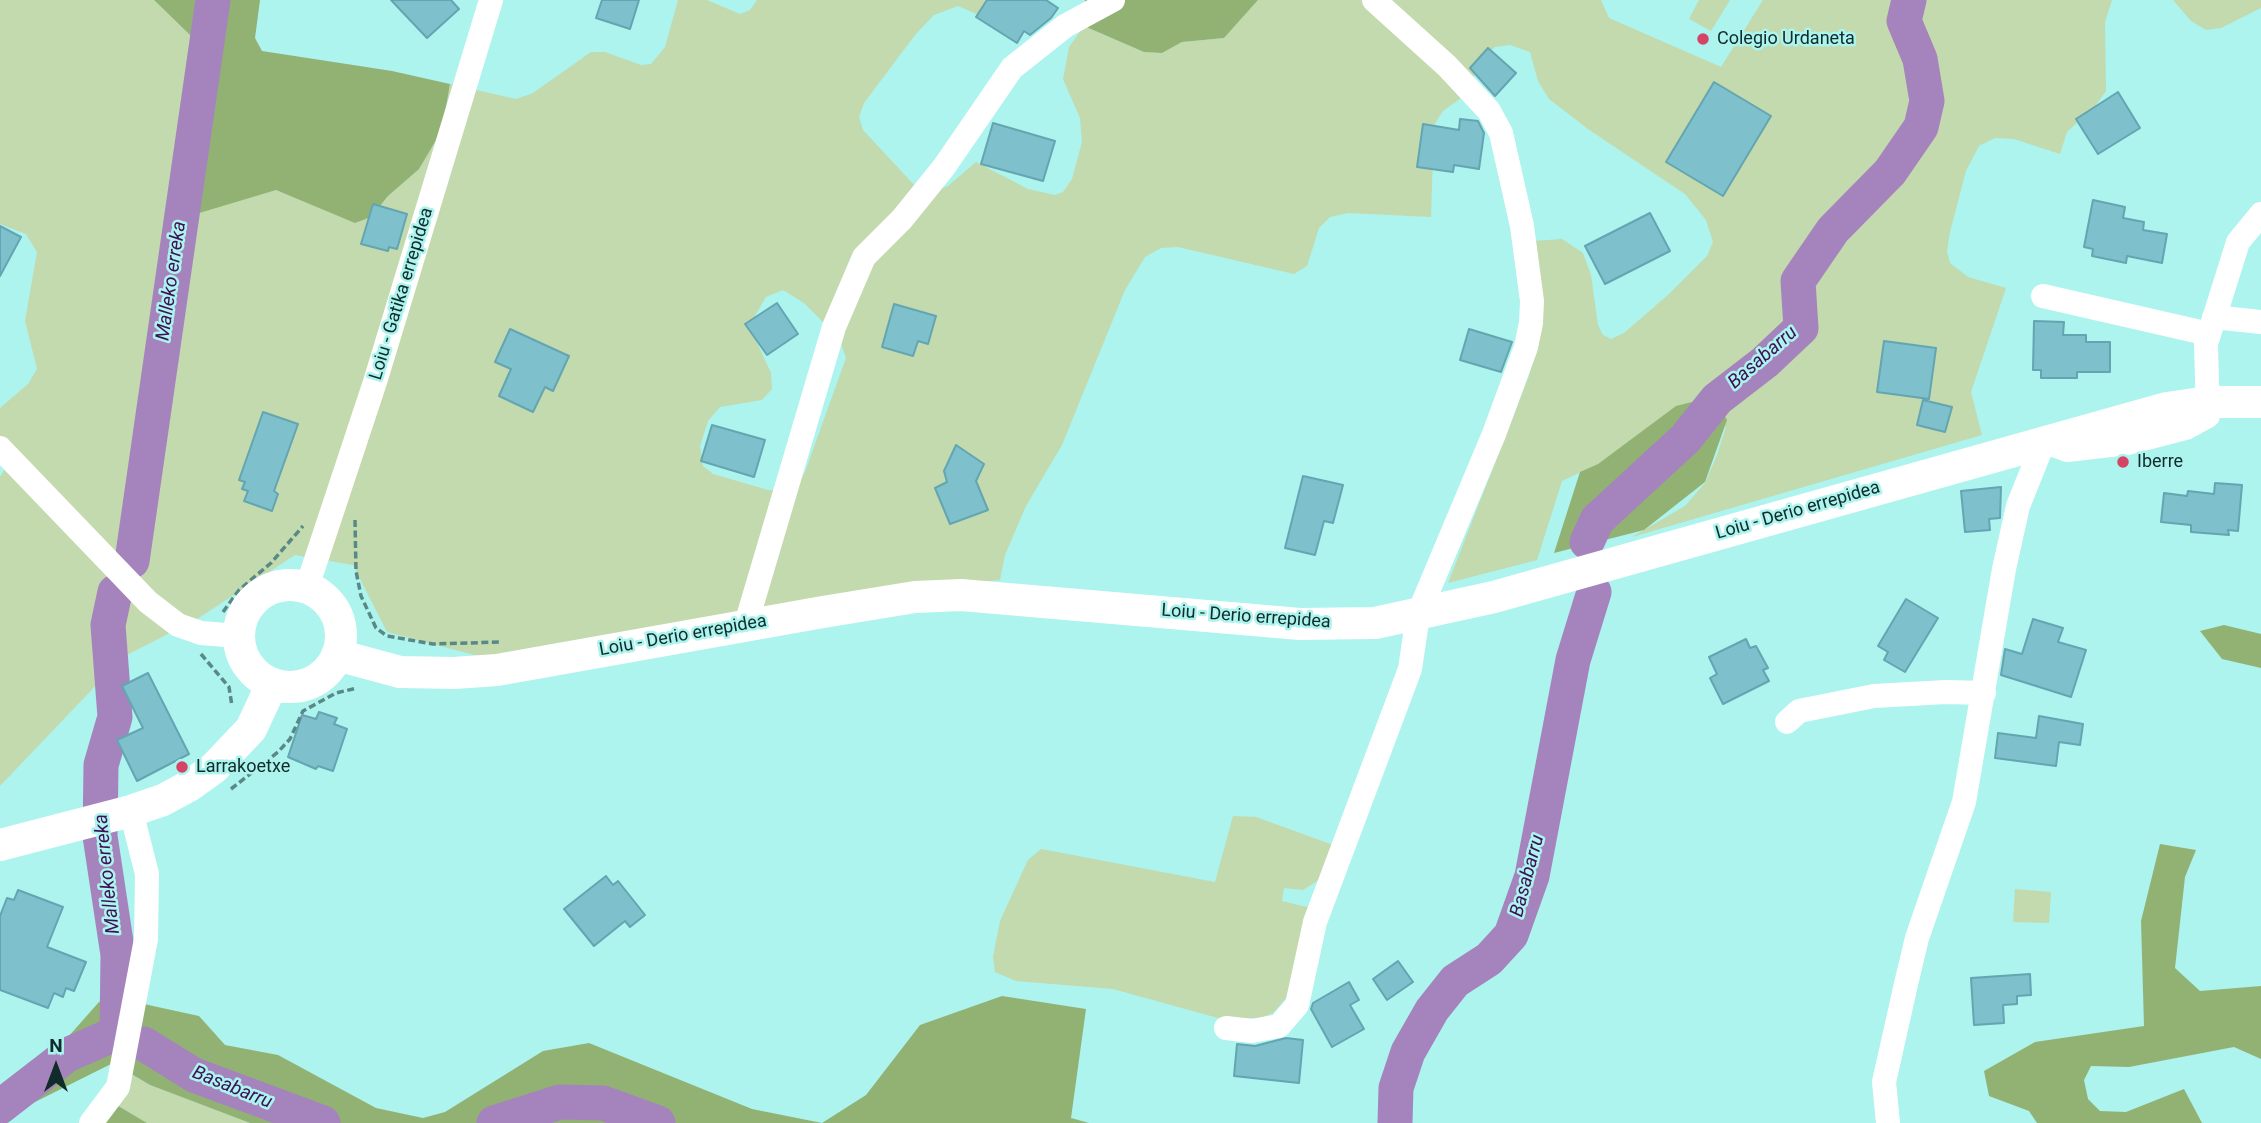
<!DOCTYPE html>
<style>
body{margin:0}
#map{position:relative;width:2261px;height:1123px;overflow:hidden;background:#adf3ee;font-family:Roboto,sans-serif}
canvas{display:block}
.north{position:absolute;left:21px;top:1032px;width:70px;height:70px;-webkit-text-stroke:5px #adf3ee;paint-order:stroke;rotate:0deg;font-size:19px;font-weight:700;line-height:28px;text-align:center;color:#0f2c2a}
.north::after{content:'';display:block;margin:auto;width:24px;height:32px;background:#0f2c2a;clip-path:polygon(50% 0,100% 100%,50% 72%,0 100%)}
</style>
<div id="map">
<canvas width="2261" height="1123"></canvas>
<div class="north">N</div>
</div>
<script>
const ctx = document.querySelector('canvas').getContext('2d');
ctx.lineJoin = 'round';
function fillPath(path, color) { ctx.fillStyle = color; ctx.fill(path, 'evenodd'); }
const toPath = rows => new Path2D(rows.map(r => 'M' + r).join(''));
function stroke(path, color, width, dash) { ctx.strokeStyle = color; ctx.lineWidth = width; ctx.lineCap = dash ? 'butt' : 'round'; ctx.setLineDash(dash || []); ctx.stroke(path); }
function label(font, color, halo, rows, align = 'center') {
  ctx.font = font + ' Roboto,sans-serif'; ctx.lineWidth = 5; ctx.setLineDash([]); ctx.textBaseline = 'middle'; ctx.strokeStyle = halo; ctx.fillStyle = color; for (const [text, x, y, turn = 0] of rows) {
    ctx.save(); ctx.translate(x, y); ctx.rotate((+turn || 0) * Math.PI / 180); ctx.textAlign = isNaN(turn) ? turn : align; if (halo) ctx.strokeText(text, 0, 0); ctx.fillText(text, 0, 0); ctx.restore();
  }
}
fillPath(toPath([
 [0,0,154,0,190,35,196,77,176,179,260,193,276,190,355,222,371,217,388,196,419,168,442,130,450,84,516,99,533,93,591,52,605,52,641,65,651,64,665,47,678,0,707,0,740,14,750,10,757,0,992,0,979,15,958,6,934,15,915,35,864,103,859,117,863,130,916,187,934,191,948,186,976,162,1028,189,1055,195,1063,192,1072,179,1082,142,1080,118,1063,79,1069,47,1084,26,1144,52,1162,53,1182,42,1224,38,1258,0,1601,0,1609,18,1721,67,1763,0,2112,0,2105,22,2106,91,2096,105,2067,132,2060,154,2014,139,1995,138,1979,146,1966,171,1950,232,1947,251,1950,263,1968,277,2006,288,1971,392,1982,435,1632,537,1685,506,1705,483,1717,455,1726,427,1682,404,1598,464,1562,481,1537,560,1448,583,1529,376,1538,341,1533,241,1562,239,1583,253,1591,275,1598,325,1603,335,1611,339,1624,333,1669,294,1707,256,1713,242,1706,220,1685,194,1588,129,1549,99,1538,81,1530,52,1510,45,1495,47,1479,61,1468,93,1443,111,1434,125,1431,217,1348,213,1330,217,1319,228,1307,266,1294,274,1178,247,1161,248,1145,257,1125,290,1062,445,1026,506,1005,555,1000,580,820,598,482,657,387,632,353,565,295,555,197,619,123,657,0,786,0,477,4,470,0,447,0,408,28,384,37,369,25,321,37,252,26,234,0,224],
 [783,290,804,303,839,338,846,358,805,472,800,480,778,490,768,490,713,474,703,466,700,446,708,421,720,407,762,400,772,389,771,373,752,332,753,319,766,297],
 [1699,0,1730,0,1711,31,1689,19],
 [2173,0,2261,0,2261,8,2221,28,2206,30,2191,21],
 [1233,816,1256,817,1333,845,1322,878,1303,890,1284,888,1282,901,1311,908,1286,998,1273,1013,1260,1018,1218,1018,1113,989,1016,981,995,972,993,957,1000,921,1028,860,1041,849,1215,882],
 [2015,889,2051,892,2049,923,2013,922],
 [132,1074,150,1085,250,1123,147,1123,115,1104]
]), '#c2daad');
fillPath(toPath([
 [154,0,260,0,255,38,262,51,392,71,450,84,442,130,419,169,388,196,371,217,355,223,276,190,196,214,182,208,176,179,196,77,190,35],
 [1085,0,1258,0,1224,38,1182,42,1162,53,1144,52,1084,26],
 [1692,402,1719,406,1727,420,1705,482,1644,530,1554,553,1580,472,1598,464,1676,406],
 [2224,625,2261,634,2261,668,2222,659,2200,631],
 [2160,844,2196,850,2185,877,2175,968,2200,991,2261,986,2261,1059,2234,1047,2129,1067,2091,1066,2084,1080,2088,1099,2100,1111,2126,1112,2184,1089,2202,1123,2037,1123,2029,1111,1989,1096,1984,1071,2035,1042,2144,1026,2141,921],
 [1002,996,1086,1009,1071,1118,1089,1123,250,1123,150,1085,113,1063,19,1110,6,1123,0,1123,0,1086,68,1037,99,1002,130,1001,199,1016,225,1045,278,1055,376,1108,423,1118,445,1112,543,1051,589,1043,752,1109,822,1123,866,1095,920,1025],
 [115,1104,147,1123,99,1123]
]), '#92b274');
stroke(toPath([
 [1587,542,1597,520,1685,439,1717,399,1765,362,1801,328,1798,281,1833,230,1890,172,1921,127,1927,101,1920,59,1904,21,1909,0],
 [132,561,213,0],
 [115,592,108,625,115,717,101,765,100,836,118,955,117,1033],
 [144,1044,194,1075,323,1123],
 [0,1107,67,1055,117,1033],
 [494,1123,560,1102,603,1103,658,1123],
 [1395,1123,1396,1088,1408,1052,1432,1010,1455,981,1489,959,1511,935,1532,876,1573,660,1594,592]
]), '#a584be', 35);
const building = toPath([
 [391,0,451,0,459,9,427,38,391,0],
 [602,0,639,0,630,29,596,18,602,0],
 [987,0,1046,0,1058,8,1051,18,1030,35,1024,31,1017,43,976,17,987,0],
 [1488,48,1516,73,1495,96,1470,68,1488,48],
 [1714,82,1771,116,1723,196,1666,162,1714,82],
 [2118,92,2140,128,2098,154,2076,119,2118,92],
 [1460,119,1478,121,1484,133,1479,169,1454,165,1453,172,1417,167,1423,124,1459,130,1460,119],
 [993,123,1055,141,1043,181,981,164,993,123],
 [2093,200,2125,207,2123,218,2144,222,2143,230,2167,234,2162,263,2127,256,2126,263,2092,256,2093,249,2084,247,2093,200],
 [373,204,407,214,397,249,389,247,388,251,361,244,373,204],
 [1650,213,1670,251,1605,284,1585,246,1650,213],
 [0,226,21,237,0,276,0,226],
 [777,303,798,334,767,355,745,324,777,303],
 [894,304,936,316,928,344,918,341,913,356,882,347,894,304],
 [2034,321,2064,322,2063,335,2086,335,2086,342,2110,342,2110,372,2077,372,2077,378,2041,378,2041,370,2033,370,2034,321],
 [510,329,569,356,553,391,545,387,533,412,499,396,511,369,495,362,510,329],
 [1469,329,1512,342,1501,372,1460,360,1469,329],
 [1884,341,1936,348,1929,399,1877,392,1884,341],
 [1923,400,1952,407,1945,432,1917,425,1923,400],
 [263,412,298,424,274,491,278,494,272,511,244,501,248,491,242,489,245,482,239,480,263,412],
 [712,425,765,440,754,477,701,461,712,425],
 [956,445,984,464,976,481,988,510,950,524,935,488,947,482,944,471,956,445],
 [1303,476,1343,485,1333,523,1324,521,1315,555,1285,548,1303,476],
 [2215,483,2242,485,2238,531,2228,530,2229,535,2191,532,2191,525,2161,522,2164,493,2187,496,2188,491,2214,494,2215,483],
 [2001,487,2000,518,1989,519,1990,530,1965,532,1961,491,2001,487],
 [1906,599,1938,618,1905,672,1884,660,1888,652,1878,646,1906,599],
 [2033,619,2063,628,2058,642,2086,650,2071,697,2001,675,2005,649,2022,654,2033,619],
 [1746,639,1750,648,1756,646,1768,668,1763,670,1769,681,1723,704,1710,678,1717,674,1709,657,1746,639],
 [148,673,189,754,137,781,117,740,143,728,122,686,148,673],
 [319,712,337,718,334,724,347,729,333,771,318,766,316,769,288,757,302,715,316,719,319,712],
 [2039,716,2083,724,2080,745,2059,742,2056,766,1995,758,1998,733,2036,738,2039,716],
 [606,876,613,885,618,881,645,915,630,927,625,921,594,946,564,909,606,876],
 [18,890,63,907,47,947,86,962,74,991,66,988,63,997,54,993,48,1008,0,990,0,916,7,898,14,900,18,890],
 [1398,961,1413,982,1387,1000,1373,979,1398,961],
 [2030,974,2031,995,2017,996,2017,1004,2003,1005,2004,1023,1974,1025,1971,978,2030,974],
 [1349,982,1359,1000,1350,1005,1364,1029,1332,1047,1311,1009,1313,1003,1349,982],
 [1286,1038,1303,1040,1299,1083,1234,1076,1237,1044,1255,1046,1286,1038]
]);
fillPath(building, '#7ec1cd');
stroke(building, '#63a5b1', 2);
stroke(toPath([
 [355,520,356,571,361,596,376,628,387,636,433,644,501,642],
 [223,612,239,590,271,563,303,526],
 [201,654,229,687,232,706],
 [231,789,278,752,290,739,303,711,336,693,357,688]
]), '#598986', 3.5, [7, 3.5]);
stroke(toPath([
 [2043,296,2209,334],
 [2214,317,2261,322],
 [0,448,148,602,178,625,201,633,238,636],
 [307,587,375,382,491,0],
 [746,624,834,327,864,257,902,219,944,167,1012,68,1065,26,1113,0],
 [1787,722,1799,711,1874,696,1946,692,1984,693],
 [1226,1028,1252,1031,1279,1026,1297,1005,1315,922,1410,669,1418,615,1494,434,1526,347,1531,323,1532,301,1522,226,1501,133,1489,111,1447,66,1374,0],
 [91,1123,118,1087,146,939,147,874,131,811],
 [1888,1123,1884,1082,1906,984,1917,938,1964,802,2004,569,2018,506,2044,441,2067,450,2128,443,2186,428,2208,416,2206,344,2238,242,2261,214]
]), '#fff', 24);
stroke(toPath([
 '239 636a51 51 0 1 1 102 0a51 51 0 1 1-102 0Z',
 [337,655,400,672,454,673,497,670,823,612,915,597,961,595,1300,624,1375,623,1494,597,2167,408,2208,402,2261,402],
 [0,845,131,811,163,800,189,786,214,768,251,729,272,684]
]), '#fff', 32);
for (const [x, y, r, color] of [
 [1703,39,7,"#d34466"],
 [2123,462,7,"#d34466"],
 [182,767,7,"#d34466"]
]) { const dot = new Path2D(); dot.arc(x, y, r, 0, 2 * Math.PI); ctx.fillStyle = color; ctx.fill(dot); stroke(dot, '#adf3ee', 2.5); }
label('18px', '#0f2c2a', '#adf3ee', [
 ["Colegio Urdaneta",1717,39],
 ["Iberre",2137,462],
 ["Larrakoetxe",196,767]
], 'left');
label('18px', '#0f2c2a', '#adf3ee', [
 ["Loiu - Gatika errepidea",402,294,-73],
 ["Loiu - Derio errepidea",1798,511,-16],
 ["Loiu - Derio errepidea",1246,617,4],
 ["Loiu - Derio errepidea",683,636,-10]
]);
label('italic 19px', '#3e1057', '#adf3ee', [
 ["Malleko erreka",172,281,-82],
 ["Basabarru",1763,358,-41],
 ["Malleko erreka",108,874,-96],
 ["Basabarru",1528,876,-75],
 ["Basabarru",232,1088,22]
]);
</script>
